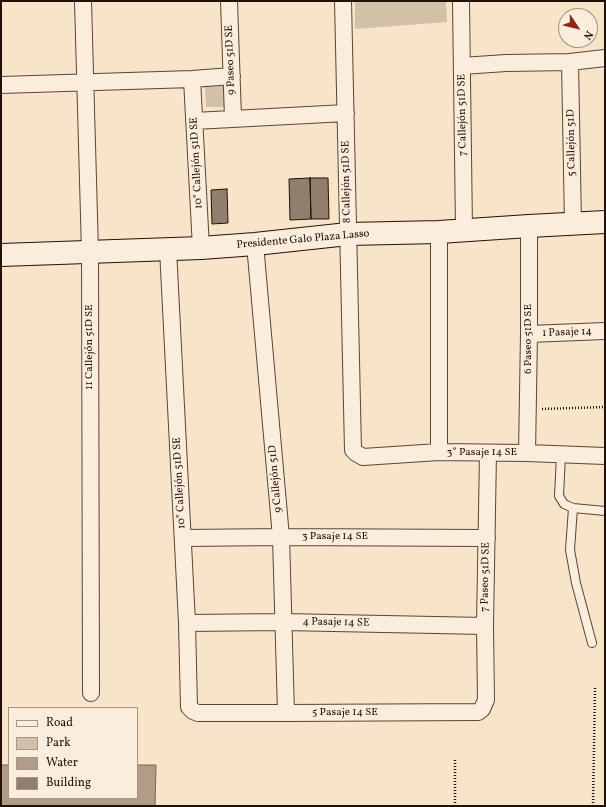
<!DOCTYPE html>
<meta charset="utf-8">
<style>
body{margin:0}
#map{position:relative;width:606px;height:807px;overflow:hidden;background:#f7e4c9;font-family:Vollkorn,serif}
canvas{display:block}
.frame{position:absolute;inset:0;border:2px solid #251007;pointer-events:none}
.legend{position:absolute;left:8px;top:707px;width:130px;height:92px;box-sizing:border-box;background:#faeddc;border:1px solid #a59587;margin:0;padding:5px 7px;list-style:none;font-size:12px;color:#251007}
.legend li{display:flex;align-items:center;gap:8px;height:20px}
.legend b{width:20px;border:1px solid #a59587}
.north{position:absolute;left:558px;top:8px;width:40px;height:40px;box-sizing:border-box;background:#faeddc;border:1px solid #a59587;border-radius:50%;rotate:125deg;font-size:11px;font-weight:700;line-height:16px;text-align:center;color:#251007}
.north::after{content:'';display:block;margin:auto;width:14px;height:18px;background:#8f2418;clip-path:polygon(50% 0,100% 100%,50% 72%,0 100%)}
</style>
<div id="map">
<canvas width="606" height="807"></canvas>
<div class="frame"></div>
<ul class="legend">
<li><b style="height:5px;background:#faeddc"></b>Road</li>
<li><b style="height:11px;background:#d3c0a8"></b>Park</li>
<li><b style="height:11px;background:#b09c87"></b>Water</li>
<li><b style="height:11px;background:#927e6c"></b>Building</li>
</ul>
<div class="north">N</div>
</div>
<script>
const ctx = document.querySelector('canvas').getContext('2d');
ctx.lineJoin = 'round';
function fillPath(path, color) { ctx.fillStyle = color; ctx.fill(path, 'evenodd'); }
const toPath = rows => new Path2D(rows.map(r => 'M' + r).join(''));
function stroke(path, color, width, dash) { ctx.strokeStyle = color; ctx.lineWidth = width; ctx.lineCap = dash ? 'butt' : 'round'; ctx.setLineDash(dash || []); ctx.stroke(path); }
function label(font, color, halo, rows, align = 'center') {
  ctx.font = font + ' Vollkorn,serif'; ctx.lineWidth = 4; ctx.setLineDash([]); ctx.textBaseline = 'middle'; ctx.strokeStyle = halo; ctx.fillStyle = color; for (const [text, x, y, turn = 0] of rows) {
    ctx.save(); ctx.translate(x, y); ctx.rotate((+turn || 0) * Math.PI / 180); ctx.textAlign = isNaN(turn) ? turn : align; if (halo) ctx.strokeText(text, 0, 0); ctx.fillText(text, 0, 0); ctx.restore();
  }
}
fillPath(toPath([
 [355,1,446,1,447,22,355,29],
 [224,81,224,107,206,107,205,83]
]), '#d3c0a8');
const water = toPath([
 [1,765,9,765,9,798,137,798,137,765,156,765,155,806,1,806,1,765]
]);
fillPath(water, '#b09c87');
stroke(water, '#786454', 1);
const building = toPath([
 [310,178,311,219,290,220,289,179,310,178],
 [310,178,328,178,329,219,311,219,310,178],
 [227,189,228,223,212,224,211,190,227,189]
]);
fillPath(building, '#927e6c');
stroke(building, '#251007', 1);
const lane = toPath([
 [561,455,559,496,564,504,573,508,605,511],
 [573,508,570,550,576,583,592,643]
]);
const street = toPath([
 [83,1,90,252,91,693],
 [229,1,233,118],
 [343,1,353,450,356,453,363,457,439,452,527,453,605,456],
 [461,1,464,230],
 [570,62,573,224],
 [462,66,506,63,570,62,605,58],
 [192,79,201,248],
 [1,85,192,79,232,76],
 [194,121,346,113],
 [439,232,439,452],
 [255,244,281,537,286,713],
 [168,249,187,623,189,707,193,711,198,713,286,713,478,712,482,709,486,700,485,626,488,453],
 [529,334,605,331],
 [527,453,529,334,529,226],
 [183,538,281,537,487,538],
 [187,623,283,622,485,626]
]);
const secondary = toPath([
 [1,255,201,248,255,244,348,234,439,232,529,226,605,222]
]);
stroke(lane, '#5a4538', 10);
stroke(street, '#5a4538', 18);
stroke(secondary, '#251007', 24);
stroke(toPath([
 [542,409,605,407],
 [455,806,455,760],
 [593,806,595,687]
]), '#251007', 2.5, [1, 2]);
stroke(lane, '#faeddc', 8);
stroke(street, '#faeddc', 16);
stroke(secondary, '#faeddc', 22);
label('11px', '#251007', '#faeddc', [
 ["9 Paseo 51D SE",231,60,-92],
 ["7 Callejón 51D SE",463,115,-91],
 ["5 Callejón 51D",572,143,-91],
 ["10° Callejón 51D SE",197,163,-93],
 ["8 Callejón 51D SE",347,182,-91],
 ["Presidente Galo Plaza Lasso",303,240,-5],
 ["1 Pasaje 14",567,333,-2],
 ["6 Paseo 51D SE",529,339,-90],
 ["11 Callejón 51D SE",90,347,-90],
 ["3° Pasaje 14 SE",482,453],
 ["9 Callejón 51D",276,479,-95],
 ["10° Callejón 51D SE",180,483,-93],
 ["3 Pasaje 14 SE",335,537],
 ["7 Paseo 51D SE",486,577,-89],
 ["4 Pasaje 14 SE",336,623,1],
 ["5 Pasaje 14 SE",345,713]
]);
</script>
